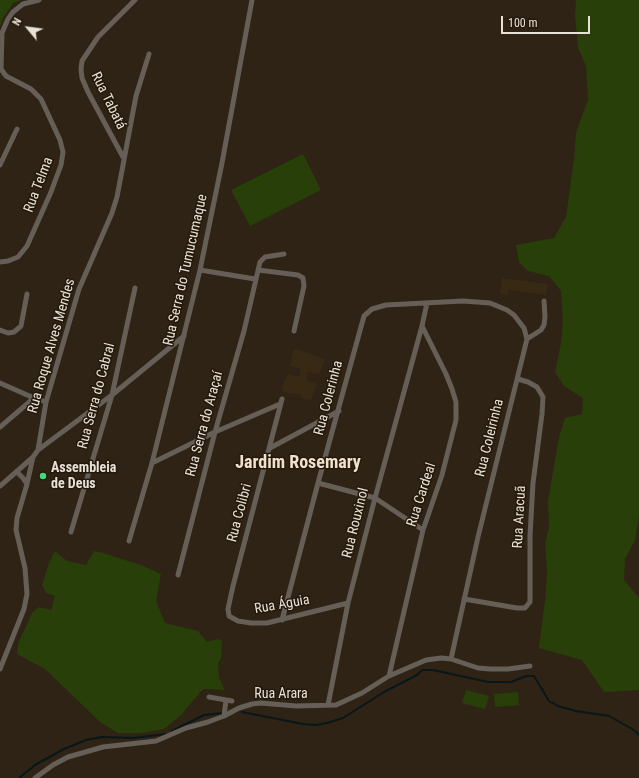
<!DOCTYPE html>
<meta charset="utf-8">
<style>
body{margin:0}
#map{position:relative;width:639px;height:778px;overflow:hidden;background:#2e2314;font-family:"Roboto Condensed",sans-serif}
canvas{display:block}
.north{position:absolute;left:8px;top:8px;width:40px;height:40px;-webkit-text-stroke:3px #24190a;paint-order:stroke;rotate:299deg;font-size:11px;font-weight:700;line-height:16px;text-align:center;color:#e8e1d7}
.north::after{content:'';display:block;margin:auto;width:14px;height:18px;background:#e8e1d7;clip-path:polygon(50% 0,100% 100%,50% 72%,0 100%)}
.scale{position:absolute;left:501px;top:16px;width:89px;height:18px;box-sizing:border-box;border:2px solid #e8e1d7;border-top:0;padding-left:5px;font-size:12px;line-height:14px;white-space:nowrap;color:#e8e1d7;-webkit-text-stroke:3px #24190a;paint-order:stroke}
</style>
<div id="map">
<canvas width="639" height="778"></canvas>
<div class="north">N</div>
<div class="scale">100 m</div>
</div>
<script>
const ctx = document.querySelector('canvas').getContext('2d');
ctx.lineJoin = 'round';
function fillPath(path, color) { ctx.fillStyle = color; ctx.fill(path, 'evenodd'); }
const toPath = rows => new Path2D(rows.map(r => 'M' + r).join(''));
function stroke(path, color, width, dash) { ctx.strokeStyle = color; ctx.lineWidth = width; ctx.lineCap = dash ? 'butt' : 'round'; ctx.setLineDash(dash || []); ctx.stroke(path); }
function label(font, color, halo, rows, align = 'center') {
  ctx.font = font + ' "Roboto Condensed",sans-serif'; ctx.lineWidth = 3; ctx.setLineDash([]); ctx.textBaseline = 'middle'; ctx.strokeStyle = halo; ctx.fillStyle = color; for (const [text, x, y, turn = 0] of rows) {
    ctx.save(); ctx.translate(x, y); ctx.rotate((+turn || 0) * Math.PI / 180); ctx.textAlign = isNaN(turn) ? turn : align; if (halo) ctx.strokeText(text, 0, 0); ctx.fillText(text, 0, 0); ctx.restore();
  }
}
fillPath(toPath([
 [502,278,548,284,546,295,509,290,508,295,500,294],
 [296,349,325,359,319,375,308,372,306,380,317,384,311,400,304,399,301,397,301,395,294,393,293,394,282,391,282,388,283,384,285,382,284,381,288,374,299,377,301,369,290,366,293,351]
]), '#382914');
fillPath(toPath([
 [0,0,22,0,13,3,3,18,0,27],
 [576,0,639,0,639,516,635,540,625,559,624,580,639,598,639,690,604,692,582,660,539,648,545,600,547,573,545,543,549,527,548,501,559,437,565,418,582,414,583,398,564,386,555,372,561,343,563,321,561,291,549,276,528,271,519,262,516,245,554,238,566,217,574,159,576,133,588,100,586,66,578,48,575,16],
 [303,154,321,190,250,226,231,190],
 [55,551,67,561,86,565,94,551,103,553,141,565,161,574,156,601,165,623,198,631,207,642,218,639,222,641,221,658,218,663,219,678,225,690,203,689,181,715,164,729,142,733,118,733,100,722,45,669,17,654,18,644,32,613,39,607,51,610,55,596,46,593,42,585,49,563],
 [466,690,489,696,485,709,462,703],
 [518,692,519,705,495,707,494,694]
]), '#293f0a');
stroke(toPath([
 [242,712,303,724,316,725,327,723,343,718,384,692,417,675,422,670,433,670,488,682,511,682,526,676,534,676,549,701,558,706,576,711,609,716,634,730,639,735],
 [172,731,204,715,223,713],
 [19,778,35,765,64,749,86,740,102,737,133,738,166,734]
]), '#09171a', 2);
stroke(toPath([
 [123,157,88,92,82,78,81,69,82,61,98,37,135,0],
 [0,165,17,129],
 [0,262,8,261,18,257,27,246,51,192,61,165,63,152,60,140,41,99,31,89,6,76,1,69,2,33,8,19,13,12,23,4,39,0],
 [200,270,255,279],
 [258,270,298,275,303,278,304,286,294,331],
 [0,330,8,333,14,332,21,326,27,294],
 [527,339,541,330,544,325,545,317,544,301],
 [0,383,34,398,46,402],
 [282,399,233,586,228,609,229,616,238,621,251,623,267,623,348,603],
 [0,427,34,398],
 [270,448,339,411],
 [38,450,112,395,184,336],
 [152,463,215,432,280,404],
 [17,472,23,478,27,484],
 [318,483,375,498,423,530],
 [0,486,32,458],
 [71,532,112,395,135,288],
 [129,541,152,463,200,270,222,163,252,0],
 [178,575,215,432,244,331,260,262,265,257,284,254],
 [464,599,517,608,525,608,530,602,530,536,533,483,542,414,543,397,537,387,528,382,518,379],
 [282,620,318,483,364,316,372,309,386,305,463,301,490,303,507,310,514,315,524,328,527,339,478,537,451,659],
 [0,669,24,609,27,594,25,568,16,530,17,518,27,484,33,457,38,450,46,402,79,289,112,213,117,197,136,96,149,54],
 [389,676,423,530,442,475,456,420,456,402,452,389,446,374,422,326],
 [209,697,232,701],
 [328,705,348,603,375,498,422,326,427,303],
 [224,716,226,700],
 [35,778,53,765,68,757,103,747,156,741,186,728,208,722,224,716,239,708,252,704,261,703,296,706,336,705,362,693,389,676,426,660,441,658,451,659,478,668,490,669,508,669,530,666]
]), '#655f58', 5);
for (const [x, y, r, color] of [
 [43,476,4,"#46d77a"]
]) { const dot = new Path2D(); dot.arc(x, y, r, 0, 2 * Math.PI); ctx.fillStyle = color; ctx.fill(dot); stroke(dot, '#24190a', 1.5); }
label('14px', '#e8e1d7', '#24190a', [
 ["Rua Tabatá",108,101,64],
 ["Rua Telma",39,185,-69],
 ["Rua Serra do Tumucumaque",186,270,-77],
 ["Rua Roque Alves Mendes",52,346,-74],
 ["Rua Serra do Cabral",97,396,-75],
 ["Rua Colerinha",329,398,-75],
 ["Rua Serra do Araçaí",205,424,-75],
 ["Rua Coleirinha",490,438,-76],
 ["Rua Cardeal",422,495,-72],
 ["Rua Colibri",240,513,-75],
 ["Rua Aracuã",520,517,-87],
 ["Rua Rouxinol",356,523,-76],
 ["Rua Águia",282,605,-10],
 ["Rua Arara",281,694]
]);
label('bold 14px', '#e8e1d7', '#24190a', [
 ["Assembleia",51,468],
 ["de Deus",51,484]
], 'left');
label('bold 18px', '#f0e1cd', '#24190a', [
 ["Jardim Rosemary",298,463]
]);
</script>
